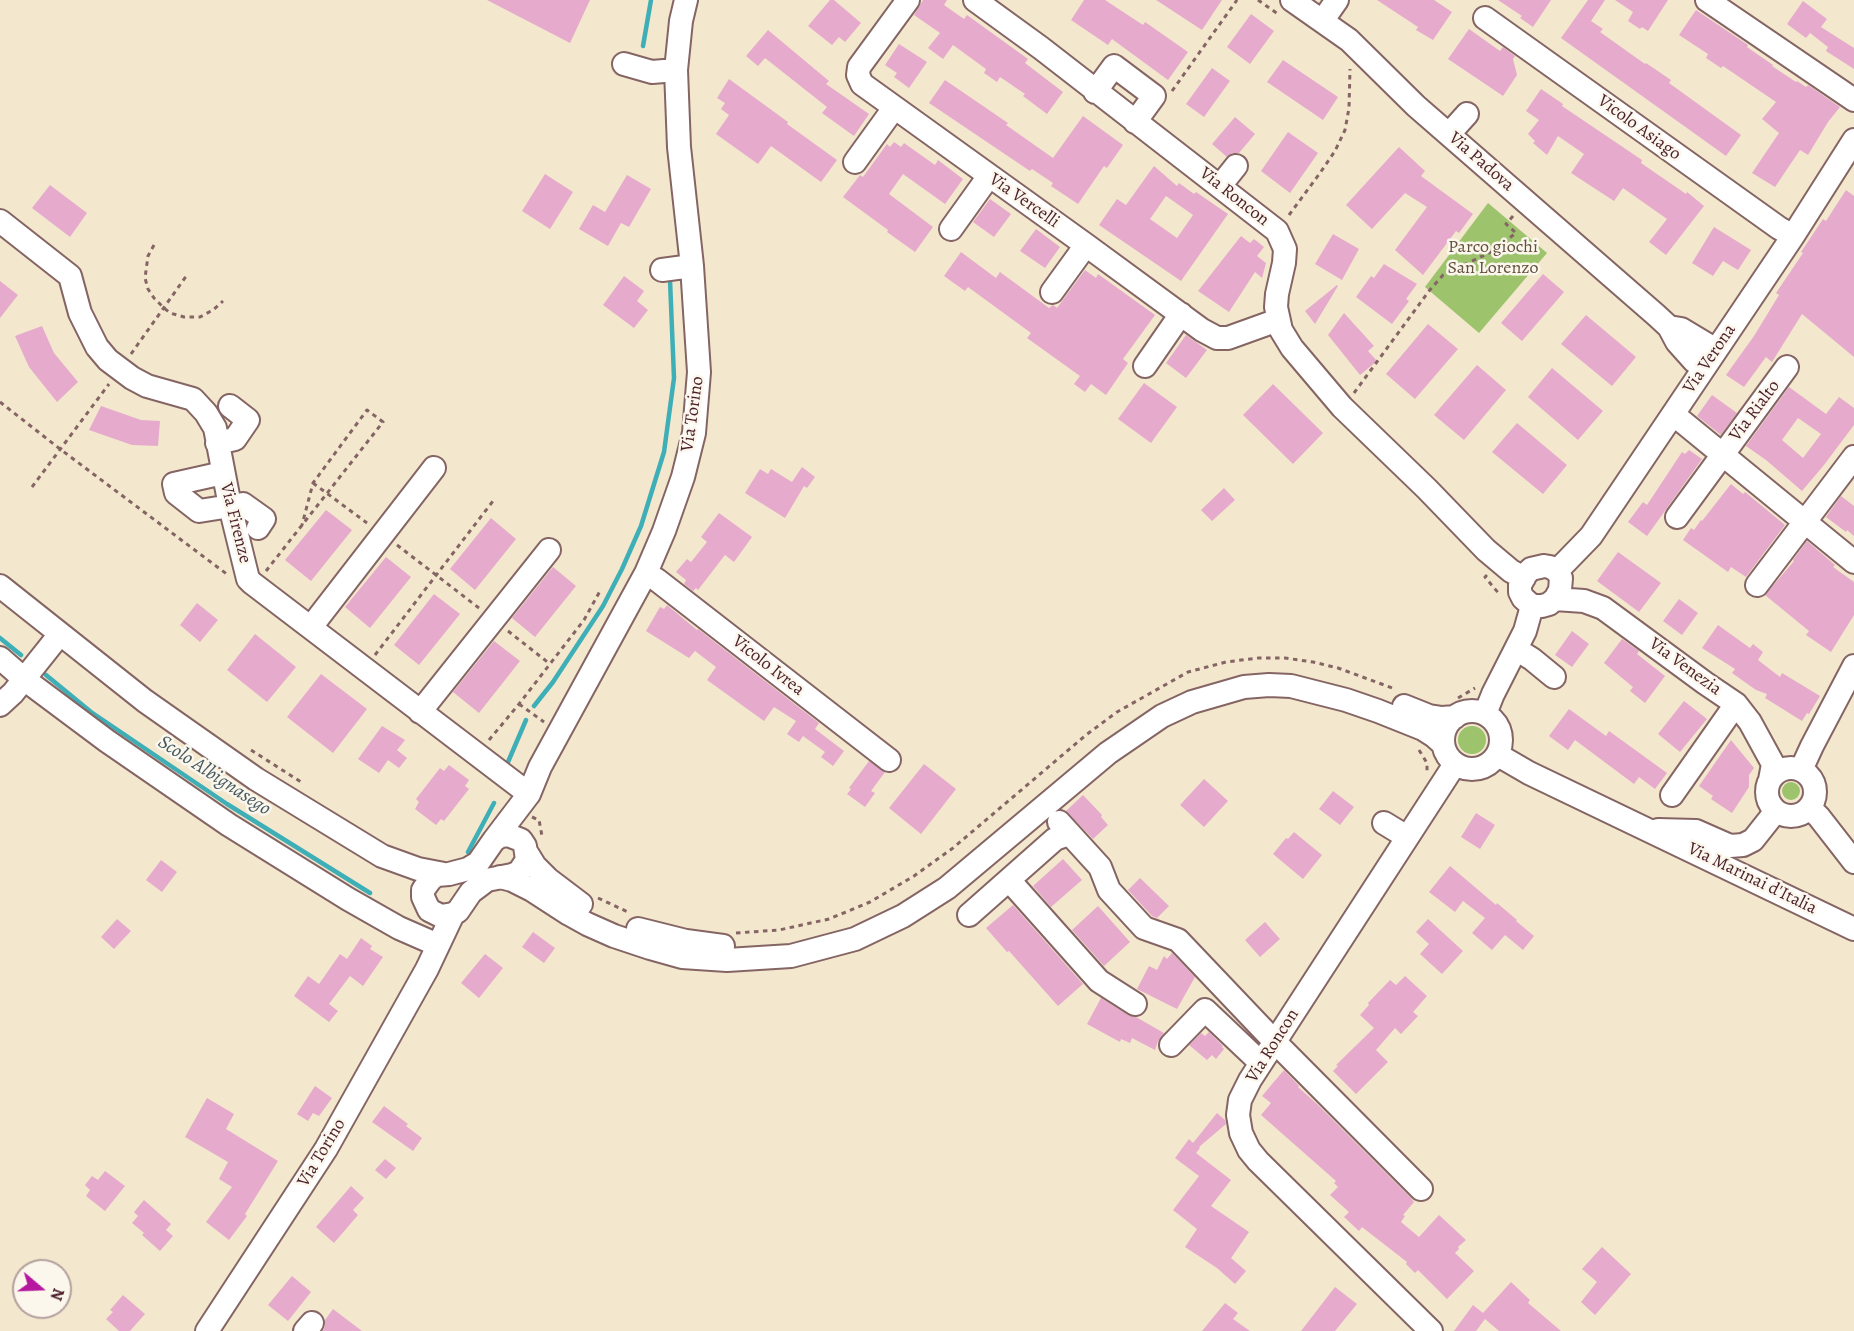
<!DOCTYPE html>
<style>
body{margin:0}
#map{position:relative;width:1854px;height:1331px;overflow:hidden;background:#f3e7ce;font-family:Alegreya,serif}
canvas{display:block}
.north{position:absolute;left:12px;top:1259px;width:60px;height:60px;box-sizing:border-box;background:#fbf7ec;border:2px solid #b4a19f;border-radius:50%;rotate:109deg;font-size:16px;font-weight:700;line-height:24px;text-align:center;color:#4a1f2b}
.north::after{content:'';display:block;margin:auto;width:21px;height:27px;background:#b5179e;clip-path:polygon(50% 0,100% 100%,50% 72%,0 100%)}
</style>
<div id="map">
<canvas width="1854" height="1331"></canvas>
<div class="north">N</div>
</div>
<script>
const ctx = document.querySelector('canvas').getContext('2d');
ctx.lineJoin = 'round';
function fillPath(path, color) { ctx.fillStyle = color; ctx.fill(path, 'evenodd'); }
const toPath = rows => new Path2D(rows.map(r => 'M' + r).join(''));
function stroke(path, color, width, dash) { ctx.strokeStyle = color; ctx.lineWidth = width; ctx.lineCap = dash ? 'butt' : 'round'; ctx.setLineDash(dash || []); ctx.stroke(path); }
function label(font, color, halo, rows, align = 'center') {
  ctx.font = font + ' Alegreya,serif'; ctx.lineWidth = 5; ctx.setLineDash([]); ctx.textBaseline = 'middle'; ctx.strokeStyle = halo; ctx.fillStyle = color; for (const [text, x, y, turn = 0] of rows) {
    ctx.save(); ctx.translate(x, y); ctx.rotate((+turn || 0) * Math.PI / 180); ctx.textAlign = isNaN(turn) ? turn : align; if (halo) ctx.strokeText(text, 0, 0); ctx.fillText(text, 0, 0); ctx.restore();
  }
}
fillPath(toPath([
 [1488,203,1547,253,1479,333,1425,287],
 '1458 740a14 14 0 1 1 28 0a14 14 0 1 1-28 0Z',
 '1782 791a9 9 0 1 1 18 0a9 9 0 1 1-18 0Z'
]), '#9dc36d');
stroke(toPath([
 [643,46,651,0],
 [0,638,21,655],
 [46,675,91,712,227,804,370,893],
 [534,706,553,682,603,606,622,569,641,526,664,452,674,378,670,280],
 [508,762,526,720],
 [468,852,494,803]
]), '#3eafb7', 4.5);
fillPath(toPath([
 [487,0,590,0,570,43],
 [830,0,834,0,861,23,845,42,839,37,832,45,808,26],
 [923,0,947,0,944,5,964,19,967,15,1028,59,1025,63,1063,92,1047,114,1023,96,1025,94,1000,77,997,82,984,73,986,69,953,45,943,59,928,48,940,33,914,15],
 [1084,0,1105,0,1143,25,1145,22,1188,52,1168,80,1112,39,1108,45,1071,20],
 [1156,0,1222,0,1202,30],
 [1377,0,1434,0,1452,12,1433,40,1416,30,1418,27],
 [1498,0,1551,0,1533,27,1520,18,1522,16],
 [1588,0,1605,0,1591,21,1603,29,1600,32,1645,64,1646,63,1671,80,1669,83,1741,135,1726,156,1561,38],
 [1615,0,1668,0,1648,31,1642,27,1640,29,1628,21,1633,12],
 [1803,1,1827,19,1821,27,1854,48,1854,69,1826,51,1828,47,1810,33,1806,38,1787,24],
 [1696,10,1748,45,1747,47,1773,65,1772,66,1796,82,1797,81,1806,87,1808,85,1840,107,1828,122,1808,155,1800,150,1775,187,1752,173,1779,133,1762,119,1776,102,1723,66,1721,68,1706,58,1708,54,1679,35],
 [1251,14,1274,31,1250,64,1227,47],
 [1469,29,1500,51,1503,47,1515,56,1513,59,1517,75,1503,96,1448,59],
 [768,30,829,81,826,84,869,114,854,136,822,113,827,107,765,58,758,66,746,56],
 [899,44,927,62,909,88,894,77,897,73,885,65],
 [1283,60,1338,97,1323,120,1267,82],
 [1212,68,1230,81,1204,117,1186,104],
 [729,79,788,122,787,124,837,160,821,182,771,146,758,164,716,134,729,115,721,109,725,103,717,98],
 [945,80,1008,123,1006,125,1053,158,1083,116,1123,145,1107,168,1104,166,1078,204,1051,186,1053,183,1032,169,1030,171,929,103],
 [1541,89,1563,104,1562,106,1642,160,1641,163,1686,194,1687,192,1704,206,1666,255,1649,242,1667,219,1623,188,1614,201,1571,173,1584,154,1558,136,1547,155,1533,143,1535,141,1528,134,1539,120,1526,111],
 [1235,117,1255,134,1239,153,1232,153,1227,157,1212,144],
 [1288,132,1318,153,1290,193,1261,171],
 [894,142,901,147,904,143,935,165,938,160,963,179,945,204,903,174,889,194,933,227,915,252,887,232,888,230,843,197,860,175,863,177,887,144,890,147],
 [1399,147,1425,171,1421,176,1473,214,1459,233,1456,231,1423,275,1395,250,1427,207,1405,193,1372,229,1346,205],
 [1154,166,1177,186,1179,183,1194,194,1196,192,1228,214,1181,281,1099,225,1117,199,1126,205],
 [1166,196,1193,215,1177,238,1150,219],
 [545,174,573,192,550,229,522,211],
 [627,175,651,189,629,227,621,223,608,246,579,229,593,205,605,212],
 [50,185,87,213,70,237,32,208],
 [1846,190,1854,196,1854,357,1802,314,1772,362,1766,357,1744,387,1726,375,1754,336,1779,295,1776,293,1803,253,1801,252,1823,219,1826,221],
 [990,199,1011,214,994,237,973,222],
 [1714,227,1751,250,1738,270,1723,261,1713,276,1692,263],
 [1036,229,1060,247,1045,268,1020,251],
 [1333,234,1359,249,1342,280,1315,264],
 [1241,236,1250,243,1254,239,1264,247,1257,256,1266,263,1262,278,1255,272,1229,312,1198,291],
 [961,252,996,278,1000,272,1049,308,1053,305,1057,308,1085,270,1096,278,1098,274,1155,315,1123,359,1128,363,1106,395,1091,384,1085,392,1074,384,1080,376,1027,338,1031,333,968,287,965,291,944,276],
 [1384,264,1417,284,1406,299,1409,301,1392,324,1356,297,1371,276,1374,278],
 [1543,274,1564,292,1522,341,1501,323],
 [624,276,644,291,637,301,648,310,634,328,603,305],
 [0,281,18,295,0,318],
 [1337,285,1338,286,1315,324,1305,311],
 [1344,313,1374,346,1368,351,1377,361,1360,375,1328,335],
 [1586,315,1636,357,1612,386,1561,344],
 [1428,324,1458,349,1415,399,1386,374],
 [42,326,54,353,78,382,57,402,29,367,15,336],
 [1186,335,1207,350,1186,378,1166,363],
 [1477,365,1506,390,1464,440,1434,415],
 [1552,368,1603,411,1578,440,1528,397],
 [1144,383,1177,407,1151,443,1118,419],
 [1273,384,1323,433,1293,464,1243,415],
 [1789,387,1826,414,1839,397,1854,408,1854,425,1824,465,1802,491,1766,460,1746,446],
 [1798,418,1821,434,1803,458,1782,440],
 [1712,395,1737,413,1721,435,1697,416],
 [101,406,141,420,160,421,158,446,132,445,89,430],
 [1517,423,1567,465,1543,494,1492,452],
 [1689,450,1702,459,1647,536,1628,522,1643,502,1647,505,1682,452,1685,454],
 [802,467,815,477,807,488,804,486,785,518,745,493,760,469,768,474,771,469,792,482],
 [1731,484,1743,494,1745,492,1785,525,1746,577,1731,567,1728,572,1683,540,1691,528,1694,530,1701,520,1702,521],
 [1224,488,1235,500,1212,521,1201,510],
 [1841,496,1854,506,1854,536,1847,530,1846,532,1826,517],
 [326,510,352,530,311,581,285,560],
 [719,513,752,537,734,562,725,555,698,590,696,588,693,591,684,584,686,580,676,572,687,559,691,562,707,542,701,537],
 [491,518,516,539,475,590,450,569],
 [1807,541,1835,565,1833,567,1854,582,1854,615,1831,652,1806,635,1809,631,1765,595,1794,561,1793,560],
 [1618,552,1661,583,1639,612,1597,581],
 [386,557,411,577,370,628,345,607],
 [553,567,576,586,535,637,512,618],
 [434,594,460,614,419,665,394,645],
 [1679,599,1698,613,1682,635,1663,621],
 [197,603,218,620,200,642,180,625],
 [667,605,697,630,698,629,819,723,815,729,844,751,833,766,821,757,825,752,803,736,799,742,787,734,796,721,774,707,764,721,707,680,716,667,695,651,689,658,646,631,660,607,664,609],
 [1718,625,1750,648,1753,644,1763,652,1758,660,1780,677,1782,673,1820,696,1809,714,1807,713,1802,721,1765,698,1767,694,1756,690,1732,673,1735,669,1702,648],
 [1572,631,1589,644,1572,667,1555,655],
 [255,634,296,667,267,702,227,670],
 [1622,639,1639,651,1637,654,1665,676,1645,703,1630,691,1633,687,1604,663],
 [494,641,520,661,479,713,453,692],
 [321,674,367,709,333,753,287,717],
 [1684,701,1707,719,1680,752,1658,734],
 [1569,709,1606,736,1609,731,1667,773,1655,789,1639,777,1634,784,1575,740,1568,750,1549,736],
 [382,726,405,740,397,750,407,758,399,768,388,760,379,773,358,759],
 [1731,740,1754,768,1749,775,1749,787,1732,813,1711,799,1713,796,1699,786],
 [869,761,885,772,871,791,875,793,865,807,847,794,851,789,849,788],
 [924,764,956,789,921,834,889,808],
 [449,765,469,780,465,786,469,789,444,821,441,819,436,825,415,809,419,802,416,799,440,768,444,771],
 [1204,779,1228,801,1204,827,1180,805],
 [1333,791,1354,807,1340,825,1319,809],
 [1083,795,1102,815,1101,817,1108,825,1093,839,1066,811],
 [1476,813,1495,825,1480,849,1461,837],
 [1294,832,1322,855,1303,879,1273,854,1286,838,1288,839],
 [1063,859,1082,880,1051,907,1033,886],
 [161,860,177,872,162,892,146,880],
 [1450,866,1496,905,1497,903,1517,920,1516,921,1534,936,1523,950,1505,935,1492,950,1472,933,1485,918,1463,901,1455,912,1429,892],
 [1140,878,1169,906,1157,918,1152,916,1128,890],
 [1013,905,1083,984,1058,1006,1009,951,1007,952,986,928],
 [1098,906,1130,942,1104,966,1072,930],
 [117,919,131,931,114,949,101,937],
 [1428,919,1463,951,1442,974,1420,954,1429,944,1416,932],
 [1265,922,1280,939,1260,957,1245,940],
 [533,932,555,948,544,963,522,947],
 [361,938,372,946,370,949,383,957,363,986,350,976,329,1004,338,1011,329,1022,294,996,308,976,319,984,340,954,347,959],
 [1172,953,1195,977,1177,1009,1137,989,1149,966,1157,970,1164,956,1167,959],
 [485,954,503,968,479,998,461,983],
 [1405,976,1427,996,1413,1012,1418,1016,1401,1034,1395,1028,1376,1050,1388,1062,1356,1094,1333,1071,1338,1066,1336,1065,1374,1028,1360,1015,1369,1005,1368,1003,1390,980,1396,985],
 [1101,998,1128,1015,1136,1017,1164,1033,1158,1041,1155,1050,1132,1038,1130,1043,1121,1039,1120,1042,1087,1024],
 [1209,1032,1223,1046,1222,1047,1224,1049,1216,1059,1212,1055,1207,1060,1189,1045,1201,1033,1205,1036],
 [1284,1070,1299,1086,1298,1087,1317,1104,1411,1198,1414,1202,1403,1215,1405,1216,1401,1222,1419,1237,1439,1215,1466,1240,1458,1247,1459,1249,1455,1253,1474,1271,1447,1299,1418,1270,1415,1273,1406,1264,1407,1262,1362,1227,1359,1231,1344,1217,1349,1212,1330,1195,1338,1187,1334,1183,1336,1181,1261,1115,1271,1103,1262,1096],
 [315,1086,332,1098,319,1116,313,1113,308,1121,297,1114],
 [207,1098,234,1114,226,1129,278,1161,245,1214,247,1216,229,1240,206,1222,232,1187,219,1179,228,1162,185,1137],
 [384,1106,408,1124,406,1126,422,1138,413,1151,372,1122],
 [1217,1113,1225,1120,1226,1124,1199,1147,1200,1148,1196,1153,1231,1180,1211,1206,1249,1232,1231,1258,1246,1271,1235,1284,1217,1268,1185,1247,1197,1229,1173,1210,1199,1176,1175,1158,1189,1139,1193,1143],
 [385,1159,396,1168,386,1179,375,1170],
 [105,1171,125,1186,105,1211,86,1196,90,1190,85,1185,92,1176,98,1180],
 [351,1186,364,1198,353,1210,358,1215,334,1243,316,1227],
 [144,1200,171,1224,166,1230,173,1236,160,1251,142,1235,144,1233,132,1223,138,1216,134,1212],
 [1602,1247,1631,1274,1595,1315,1581,1302,1597,1282,1582,1269],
 [292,1276,311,1292,288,1321,268,1305],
 [1511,1282,1530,1300,1528,1303,1561,1331,1499,1331,1485,1319,1476,1331,1454,1331,1473,1305,1483,1313],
 [1335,1287,1357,1304,1335,1331,1301,1331],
 [123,1295,145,1314,130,1331,119,1331,106,1319,113,1312,110,1310],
 [1225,1303,1238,1313,1233,1319,1250,1331,1202,1331],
 [333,1309,362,1331,323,1331,325,1326,325,1320]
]), '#e6abcc');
const minor = toPath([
 [908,0,859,67,858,75,862,84,869,89,1086,245,1202,330,1217,338,1228,338,1278,320],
 [975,0,1041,48,1277,231,1285,249,1284,263,1277,294,1276,307,1281,330,1292,348,1342,407,1427,489,1486,550,1511,571,1524,578],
 [1292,0,1349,40,1416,106,1656,315,1669,327,1677,342,1694,361,1704,368],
 [1707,0,1854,100],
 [1485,18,1779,228,1793,236],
 [1323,20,1337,0],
 [624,64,652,72,676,70],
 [1095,92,1114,66,1154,96,1135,122],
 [1449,134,1467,114],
 [855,162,894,108],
 [1220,186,1236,166],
 [0,221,70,276,80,313,97,347,108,360,132,378,147,386,193,399,206,413,215,428,230,506,248,579,252,583,529,794],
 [951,229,989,176],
 [662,270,692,266],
 [1052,292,1086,245],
 [1669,327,1681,329,1716,350],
 [1145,366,1181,314],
 [1673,414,1854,562],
 [217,443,235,439,248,420,230,406],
 [223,473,174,484,176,493,199,511,243,504,264,519,258,528],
 [1677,517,1787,367],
 [1544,566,1550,567,1557,571,1561,578,1560,590,1555,599,1549,604,1542,606,1532,606,1523,598,1520,592,1520,585,1526,574,1531,569,1544,566],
 [1557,571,1591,536,1793,236,1854,140],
 [646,573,657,580,889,760],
 [1757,585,1854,457],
 [0,586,145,701,256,779,382,856,418,869,444,874],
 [1555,599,1584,601,1603,608,1705,683,1736,704,1750,722,1773,764,1770,780],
 [311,627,434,468],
 [1516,649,1532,659,1554,677],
 [0,658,24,679,107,741,229,825,348,899,399,928,431,942],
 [0,705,13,693,60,634],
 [1404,706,1429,716,1442,718,1455,717],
 '1443 740a29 29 0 1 1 58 0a29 29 0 1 1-58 0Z',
 [420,712,549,550],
 [1485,714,1493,694,1525,631,1532,606],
 [1498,755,1529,773,1854,929],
 '1767 792a24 24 0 1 1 48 0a24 24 0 1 1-48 0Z',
 [1801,770,1812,746,1854,666],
 [1672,795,1736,704],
 [1810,808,1819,817,1854,862],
 [1059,822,1100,867,1109,890,1144,928,1178,940,1275,1042,1421,1189],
 [1384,823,1407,837],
 [1658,830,1696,831,1730,846,1743,845,1753,840,1776,811],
 [508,835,521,840,525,846,527,860,519,872,512,875,487,880,471,892,458,911,453,914,441,916,429,910,423,897,423,890,431,879,437,875,449,874,468,869,478,863,494,840,501,836,508,835],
 [494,840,529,794,540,767,646,573,664,531,683,477,694,433,699,372,692,266,679,147,676,70,681,21,686,0],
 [527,853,535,866,548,879,581,904],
 [500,877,512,880,532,890,569,914,587,924,614,936,650,948,682,957,727,960,791,956,855,939,903,916,947,888,1108,753,1162,716,1192,702,1244,687,1269,685,1291,686,1346,700,1378,711,1423,729,1434,736,1443,744],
 [1009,880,1099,981,1135,1004],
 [969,915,1055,839,1069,834],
 [638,929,686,941,723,946],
 [1171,1045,1205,1010,1261,1063],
 [207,1331,326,1149,427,969,453,914],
 [305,1331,312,1323],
 [1431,1331,1258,1161,1249,1150,1241,1133,1238,1115,1240,1100,1250,1080,1455,764]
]);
stroke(minor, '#856564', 26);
stroke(toPath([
 [1258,0,1278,14],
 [1172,91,1237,0],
 [1289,215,1320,173,1335,151,1345,130,1349,108,1350,69],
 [154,245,148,256,145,278,148,289,154,298,164,308,170,313,184,317,200,317,213,310,223,301],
 [131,354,187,275],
 [1354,393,1429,291,1443,275,1491,252,1516,233,1506,224,1514,215],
 [0,402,60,449,228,575],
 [313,483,367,523],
 [32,487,109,384],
 [397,545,479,608],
 [266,571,383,422,367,410,313,483,302,525],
 [1487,575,1485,577,1500,595],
 [508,631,550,664],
 [375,655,493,501],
 [1458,698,1475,688],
 [519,704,544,722],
 [489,740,519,704,584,620,600,591],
 [251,750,301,782],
 [1419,750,1427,763,1427,771],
 [1821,773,1825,796],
 [532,817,539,820,542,836],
 [598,898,630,913],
 [736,933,779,930,829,919,870,902,914,876,953,848,1086,735,1117,712,1188,672,1226,662,1258,658,1285,658,1313,662,1338,668,1395,689]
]), '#856564', 3, [4.5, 4.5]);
stroke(minor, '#fff', 22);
label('18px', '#4a1f2b', '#fbf7ec', [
 ["Vicolo Asiago",1639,128,36],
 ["Via Padova",1481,162,41],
 ["Via Roncon",1234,197,38],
 ["Via Vercelli",1024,201,35],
 ["Via Verona",1710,359,-56],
 ["Via Rialto",1755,411,-53],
 ["Via Torino",693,414,-82],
 ["Via Firenze",235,523,76],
 ["Vicolo Ivrea",768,666,38],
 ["Via Venezia",1685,667,36],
 ["Via Marinai d'Italia",1752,879,26],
 ["Via Roncon",1273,1046,-58],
 ["Via Torino",322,1153,-59]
]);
label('18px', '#63503f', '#fbf7ec', [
 ["Parco giochi",1493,248],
 ["San Lorenzo",1493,269]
]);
label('italic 20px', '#455963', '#fbf7ec', [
 ["Scolo Albignasego",214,776,33]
]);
</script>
